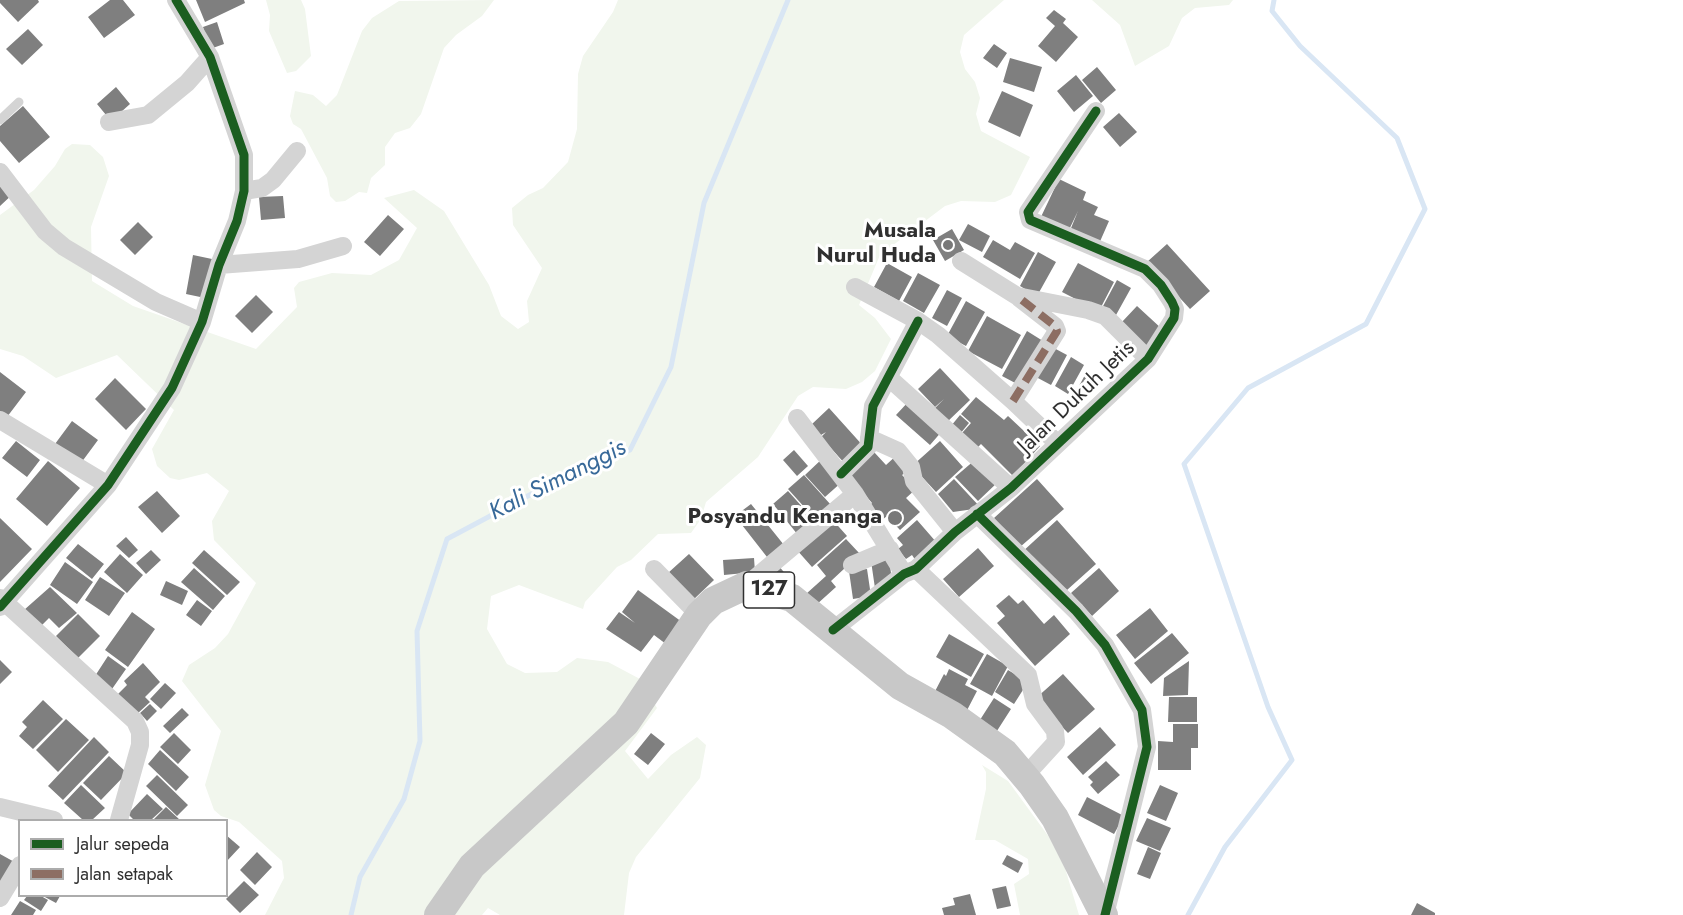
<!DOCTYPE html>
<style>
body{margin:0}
#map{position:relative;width:1683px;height:915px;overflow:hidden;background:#fff;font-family:Jost,sans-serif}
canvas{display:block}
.legend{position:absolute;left:18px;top:819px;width:210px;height:78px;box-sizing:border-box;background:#fff;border:2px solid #acacac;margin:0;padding:8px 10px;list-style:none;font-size:18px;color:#303030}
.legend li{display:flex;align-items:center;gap:12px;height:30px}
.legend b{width:30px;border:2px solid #acacac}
</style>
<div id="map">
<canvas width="1683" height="915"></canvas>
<ul class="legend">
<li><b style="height:8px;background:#1b5e20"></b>Jalur sepeda</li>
<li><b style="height:8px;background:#8d6e63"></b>Jalan setapak</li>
</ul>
</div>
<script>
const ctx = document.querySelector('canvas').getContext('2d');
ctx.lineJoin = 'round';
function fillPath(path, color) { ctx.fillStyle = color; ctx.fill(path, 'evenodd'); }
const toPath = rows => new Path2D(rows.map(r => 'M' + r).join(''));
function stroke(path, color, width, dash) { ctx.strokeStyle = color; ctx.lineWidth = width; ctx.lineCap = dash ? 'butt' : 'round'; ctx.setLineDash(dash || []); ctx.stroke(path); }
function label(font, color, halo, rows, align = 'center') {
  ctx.font = font + ' Jost,sans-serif'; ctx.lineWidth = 6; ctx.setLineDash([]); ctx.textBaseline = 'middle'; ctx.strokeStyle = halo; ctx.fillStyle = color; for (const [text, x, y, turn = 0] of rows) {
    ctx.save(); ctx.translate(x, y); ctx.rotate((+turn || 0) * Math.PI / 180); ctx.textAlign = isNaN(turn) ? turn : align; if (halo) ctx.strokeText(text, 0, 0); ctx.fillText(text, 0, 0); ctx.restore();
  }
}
fillPath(toPath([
 [266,0,301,0,305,9,311,56,296,71,287,73,269,31,270,15],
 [494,0,482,16,456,35,444,48,421,114,410,128,395,133,385,147,385,165,371,178,367,193,359,192,345,201,336,202,330,196,327,178,301,129,293,124,290,116,295,91,313,95,326,106,337,95,362,31,372,18,399,1],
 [618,0,1004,0,964,35,960,52,965,69,975,82,980,98,976,114,981,131,1030,157,1011,195,995,202,961,201,945,206,880,255,859,305,875,318,891,339,875,371,862,382,846,389,813,387,798,396,758,457,706,502,701,519,691,533,658,534,631,560,617,567,585,602,583,609,519,585,491,596,487,629,507,664,525,673,557,672,577,658,608,662,640,679,657,708,625,751,648,779,671,755,697,737,706,745,700,778,636,857,629,873,624,915,500,915,488,908,482,915,265,915,284,878,282,861,239,822,221,816,214,810,205,785,221,731,182,681,189,665,215,648,228,634,256,583,214,540,212,521,229,491,207,473,179,480,170,478,157,466,152,449,174,410,117,355,56,378,23,356,0,349,0,215,34,190,55,166,65,149,72,144,90,145,103,157,109,176,91,227,92,281,133,306,256,349,297,307,294,288,299,282,332,273,371,275,399,260,417,228,384,198,414,190,444,211,489,285,501,316,518,329,529,322,527,301,542,268,513,225,512,208,528,195,543,188,568,162,577,129,578,74,583,56,613,12],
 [1092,0,1233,0,1229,5,1195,8,1182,18,1169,46,1135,66,1120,25],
 [982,765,1008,781,1049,837,1065,868,1079,915,1020,915,1014,884,1029,874,1028,859,995,840,975,840,986,789,986,772]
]), '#f1f6ed');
stroke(toPath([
 [351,915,360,877,404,799,420,741,417,631,447,539,539,490,630,450,671,367,704,203,788,0],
 [1188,915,1225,847,1292,760,1268,707,1184,464,1248,388,1366,324,1425,209,1397,138,1300,46,1272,11,1274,0]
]), '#d9e6f4', 5);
fillPath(toPath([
 [0,0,38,0,39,2,18,22,0,3],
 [110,0,123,0,135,15,104,38,88,17],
 [196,0,244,0,245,3,205,22],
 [1054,10,1066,19,1063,23,1078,37,1056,62,1038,46,1055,26,1046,18],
 [217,22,224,44,210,49,203,27],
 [28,29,43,45,22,65,6,49],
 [994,44,1007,53,997,68,983,58],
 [1010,58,1042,67,1034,92,1003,82],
 [1097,67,1116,90,1101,103,1082,80],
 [1076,75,1093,96,1074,112,1057,91],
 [116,87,130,104,111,121,97,104],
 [1002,91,1033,105,1020,137,988,122],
 [23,106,50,137,19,163,0,141,0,126],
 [1119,113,1137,132,1120,147,1103,127],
 [0,176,15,192,0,206],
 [1059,179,1086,192,1083,200,1098,207,1094,215,1109,221,1098,246,1069,233,1078,211,1067,234,1039,221],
 [283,196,285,218,261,220,259,197],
 [388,215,404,229,380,256,364,242],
 [138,222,153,237,135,255,120,240],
 [968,224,990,236,982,252,959,240],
 [952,229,964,250,945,261,933,240],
 [993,240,1010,250,1015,242,1035,253,1020,279,983,257],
 [1167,244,1210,291,1190,309,1147,262],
 [1038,252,1056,262,1037,296,1020,286],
 [193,255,212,259,205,298,186,294],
 [887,263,912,277,899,301,874,287],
 [1078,263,1114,282,1099,311,1062,292],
 [918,273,940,285,924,313,903,301],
 [1117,280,1131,288,1116,315,1102,308],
 [947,290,962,298,947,326,932,318],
 [256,295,273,312,252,333,235,316],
 [966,301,985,312,966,346,947,336],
 [1137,306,1162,329,1146,347,1121,323],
 [987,316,1021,335,1002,369,968,351],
 [1027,331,1043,341,1019,385,1002,376],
 [1052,347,1067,355,1051,385,1036,377],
 [1071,357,1084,365,1068,394,1055,386],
 [940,368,970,400,946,423,933,410,944,399,935,407,918,389],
 [0,372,26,392,7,417,0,411],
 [1085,375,1095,381,1083,402,1073,397],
 [115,378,146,409,126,430,95,399],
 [976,397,1004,420,1008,416,1040,446,1013,476,981,444,978,447,962,433,971,423,961,414],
 [910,400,943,430,930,445,896,415],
 [829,408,865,448,846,465,821,437,826,432,821,435,811,425],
 [960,415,969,423,960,434,951,426],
 [72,421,98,440,81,463,55,444],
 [16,441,40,460,27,477,2,458],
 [940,441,963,467,936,492,912,466],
 [794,450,808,466,797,476,783,460],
 [874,452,886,465,898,454,911,468,902,475,916,489,906,498,920,512,900,530,887,516,882,520,869,506,872,503,848,475],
 [823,458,843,481,825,497,805,475],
 [976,459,998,482,978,501,955,477],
 [48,461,80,488,47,526,16,499],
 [804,475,831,505,815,519,788,489],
 [954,479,981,508,953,512,938,494],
 [1037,479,1064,509,1020,547,994,518],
 [157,491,180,516,162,533,138,507],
 [788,491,814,520,798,535,773,504],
 [751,504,784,545,767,557,735,516],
 [0,518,32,549,0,582],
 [831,518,847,536,812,567,796,549],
 [917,520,937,543,916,561,912,555,906,559,898,549,903,545,897,538],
 [1057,520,1096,564,1067,590,1021,553],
 [126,537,138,550,129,558,116,546],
 [846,539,860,554,831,581,836,587,816,605,806,594,826,576,817,565],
 [78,544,104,564,92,579,66,558],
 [978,548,994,566,959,597,943,579],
 [151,550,161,560,146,574,136,563],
 [204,550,240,582,227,595,192,563],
 [120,554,143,575,127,593,104,572],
 [689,554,714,580,693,600,668,573],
 [754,558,755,572,724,575,723,560],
 [889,559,892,580,876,595,871,561],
 [65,562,93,582,77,604,50,585],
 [778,565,793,583,785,590,769,572],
 [194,568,225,596,213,610,181,582],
 [1099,568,1119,591,1092,616,1071,593],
 [867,569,871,596,853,599,849,571],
 [100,577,125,593,109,616,85,600],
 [166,581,188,591,182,605,160,595],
 [50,587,77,613,59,628,49,618,40,627,24,610],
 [638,590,682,622,666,644,654,635,641,652,606,629,619,612,635,623,622,612],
 [1009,595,1018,604,1023,600,1044,624,1054,615,1070,634,1035,666,997,623,1005,616,996,606],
 [197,600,212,611,201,626,186,615],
 [1150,608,1168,631,1135,659,1116,635],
 [132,612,155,629,128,667,105,650],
 [78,614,100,636,78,658,56,636],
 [1172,633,1189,653,1151,684,1134,663],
 [949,634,984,654,971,677,936,657],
 [987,654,1008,666,992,696,970,684],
 [108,656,126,669,112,689,95,676],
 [0,660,12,672,0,684],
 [1189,661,1188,695,1163,696,1164,678],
 [143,663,160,682,145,697,150,702,137,714,118,694,127,685,124,681],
 [949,669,968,679,965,685,977,691,964,716,931,699,944,674,946,676],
 [1008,670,1028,682,1014,704,995,692],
 [1063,674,1095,709,1068,733,1035,699],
 [165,683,176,693,161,709,150,699],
 [1169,697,1197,697,1197,722,1168,722],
 [994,698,1011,709,995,734,978,723],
 [43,700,63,719,33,749,19,736,27,727,22,722],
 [150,704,157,711,147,721,140,713],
 [182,708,189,715,170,733,163,726],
 [66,719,89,740,58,772,36,750],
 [1173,724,1198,724,1198,748,1191,748,1191,770,1158,770,1158,741,1173,742],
 [1100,727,1116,745,1083,775,1067,757],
 [174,733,191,750,178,764,160,747],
 [651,733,665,744,648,765,634,754],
 [94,737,109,752,63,800,48,786],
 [160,750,189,777,176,791,148,764],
 [109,756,127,773,101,800,83,783],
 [1106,761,1120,775,1098,794,1090,785,1093,782,1088,777],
 [157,775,188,805,177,816,146,786],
 [81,785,105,808,92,820,83,820,64,803],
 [1160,785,1178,793,1166,821,1147,813],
 [147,794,163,809,151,820,134,820,128,814],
 [1087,797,1124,816,1114,834,1078,815],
 [166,807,180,820,153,820],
 [1147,818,1171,828,1160,851,1136,841],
 [226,835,240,847,226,862],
 [1148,847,1161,853,1150,879,1137,874],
 [257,852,272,867,255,885,240,870],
 [0,854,18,864,0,895],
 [1007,855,1023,863,1018,873,1002,864],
 [244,881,259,895,240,913,226,899],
 [1006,886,1011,906,997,909,992,889],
 [970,894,976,915,944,915,942,908,955,905,953,898],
 [27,896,41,896,48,900,41,911,24,900],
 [43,896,60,896,56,903],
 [20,901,36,910,33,915,11,915],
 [1417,903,1435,913,1435,915,1411,915]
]), '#7f7f7f');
stroke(toPath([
 [0,120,19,102]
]), '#d4d4d4', 9);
stroke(toPath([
 [109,122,148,115,187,83,210,57],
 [0,172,45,231,64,247,156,302,202,322],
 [244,191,262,188,273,180,297,151],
 [961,261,1017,296,1088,310,1105,316,1148,359],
 [219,265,298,259,343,246],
 [855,287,918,321,938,335,1013,401,1057,443],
 [888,377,1011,488],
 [1013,401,1057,331,1055,326,1019,298],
 [797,418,855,494,904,574],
 [0,420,108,485],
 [869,438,898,451,911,467,914,481,955,532],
 [841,474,868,447,873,406,918,321],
 [977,514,1076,611,1105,645,1142,710,1147,747,1105,915],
 [852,565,890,549],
 [654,569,699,615],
 [916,569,1028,675,1035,704,1055,731,1056,742,1025,776],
 [747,585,855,494],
 [0,598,135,721,140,732,140,745,119,820],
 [0,607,108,485,172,388,202,322,219,265,237,221,244,191,244,155,210,57,176,0],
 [833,630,904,574,916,569,955,532,1011,488,1148,359,1174,318,1175,309,1172,302,1161,285,1145,269,1030,220,1028,212,1096,111],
 [0,807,54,820],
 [0,898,20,865]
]), '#d4d4d4', 18);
stroke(toPath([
 [438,915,472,866,626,723,699,615,713,601,747,585,792,598,900,686,952,715,1005,753,1032,785,1055,818,1104,915]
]), '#c8c8c8', 28);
stroke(toPath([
 [1013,401,1057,331,1055,326,1017,296]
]), '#8d6e63', 8, [15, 8]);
stroke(toPath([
 [841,474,868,447,873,406,918,321],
 [977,514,1076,611,1105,645,1142,710,1147,747,1105,915],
 [0,607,108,485,172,388,202,322,219,265,237,221,244,191,244,155,210,57,176,0],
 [833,630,904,574,916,569,955,532,1011,488,1148,359,1174,318,1175,309,1172,302,1161,285,1145,269,1030,220,1028,212,1096,111]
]), '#1b5e20', 9);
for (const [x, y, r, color] of [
 [948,245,6,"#787878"],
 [895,518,8,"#787878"]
]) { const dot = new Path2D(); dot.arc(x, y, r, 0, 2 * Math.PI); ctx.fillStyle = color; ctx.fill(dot); stroke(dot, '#fff', 2); }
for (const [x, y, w] of [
 [769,590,51]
]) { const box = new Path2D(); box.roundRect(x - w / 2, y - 18, w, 36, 4.5); ctx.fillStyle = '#fff'; ctx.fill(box); stroke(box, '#303030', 1.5); }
label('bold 21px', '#303030', null, [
 ["127",769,590]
]);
label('bold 22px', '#303030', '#fff', [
 ["Musala",936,232],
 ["Nurul Huda",936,257],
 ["Posyandu Kenanga",882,518]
], 'right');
label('22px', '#303030', '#fff', [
 ["Jalan Dukuh Jetis",1077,398,-44]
]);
label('italic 24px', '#386999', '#fff', [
 ["Kali Simanggis",558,481,-27]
]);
</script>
